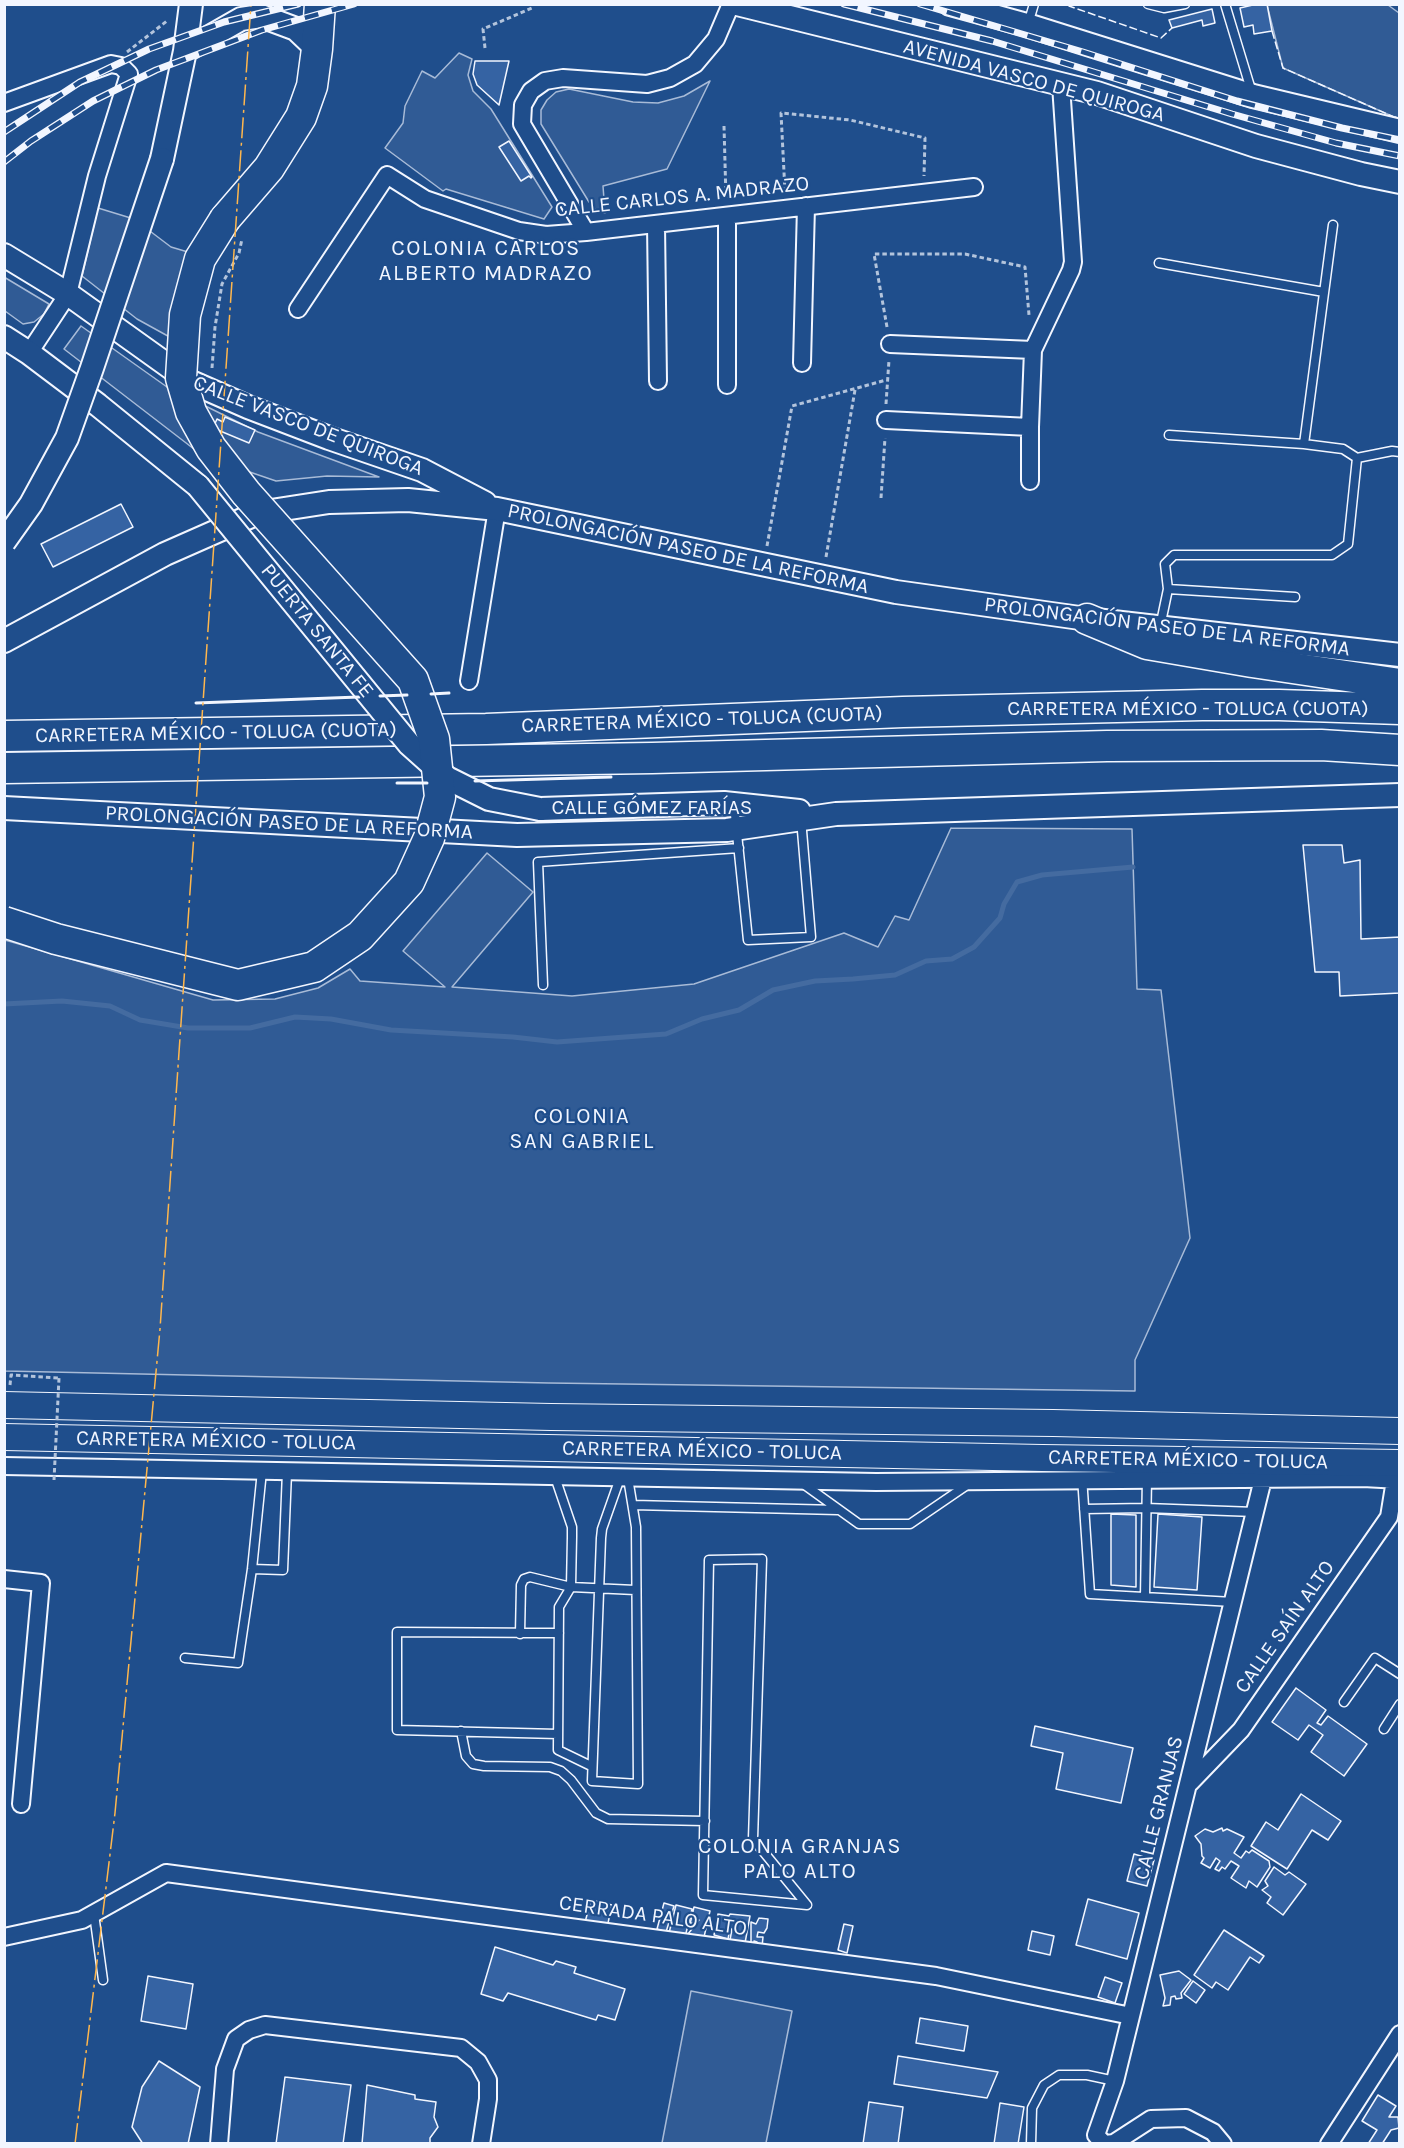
<!DOCTYPE html>
<meta charset="utf-8">
<style>
body{margin:0}
#map{position:relative;width:1404px;height:2148px;overflow:hidden;background:#1f4e8c;font-family:Karla,sans-serif}
canvas{display:block}
.frame{position:absolute;inset:0;border:6px solid #f2f6ff;pointer-events:none}
</style>
<div id="map">
<canvas width="1404" height="2148"></canvas>
<div class="frame"></div>
</div>
<script>
const ctx = document.querySelector('canvas').getContext('2d');
ctx.lineJoin = 'round';
function fillPath(path, color) { ctx.fillStyle = color; ctx.fill(path, 'evenodd'); }
const toPath = rows => new Path2D(rows.map(r => 'M' + r).join(''));
function stroke(path, color, width, dash) { ctx.strokeStyle = color; ctx.lineWidth = width; ctx.lineCap = dash ? 'butt' : 'round'; ctx.setLineDash(dash || []); ctx.stroke(path); }
function label(font, color, halo, rows, align = 'center') {
  ctx.font = font + ' Karla,sans-serif'; ctx.lineWidth = 4.5; ctx.setLineDash([]); ctx.textBaseline = 'middle'; ctx.strokeStyle = halo; ctx.fillStyle = color; for (const [text, x, y, turn = 0] of rows) {
    ctx.save(); ctx.translate(x, y); ctx.rotate((+turn || 0) * Math.PI / 180); ctx.textAlign = isNaN(turn) ? turn : align; if (halo) ctx.strokeText(text, 0, 0); ctx.fillText(text, 0, 0); ctx.restore();
  }
}
const green = toPath([
 [1267,5,1388,5,1399,13,1399,118,1394,117,1283,68,1267,5],
 [459,53,472,59,468,75,473,91,491,109,552,207,544,219,446,189,443,191,385,148,403,123,405,106,422,71,435,78,459,53],
 [710,81,667,169,603,186,605,213,596,210,589,202,541,124,541,110,547,100,556,92,569,89,633,102,658,103,684,96,710,81],
 [98,208,134,219,171,247,198,255,195,351,137,319,82,276,98,208],
 [4,277,49,304,44,314,34,322,23,324,5,311,4,277],
 [81,326,167,387,258,432,379,477,327,476,276,481,203,456,64,349,81,326],
 [951,828,1132,829,1137,989,1161,990,1190,1238,1135,1360,1135,1391,549,1383,5,1371,5,940,213,1000,275,999,318,988,350,969,360,981,445,987,403,951,487,853,533,892,452,987,572,996,694,984,844,933,878,947,895,916,909,920,951,828],
 [691,1991,792,2011,766,2143,662,2143,691,1991]
]);
fillPath(green, '#305b95');
stroke(green, '#a8bbd7', 1.5);
stroke(toPath([
 [4,1004,62,1001,110,1006,140,1020,188,1028,250,1028,295,1017,331,1019,391,1030,513,1037,557,1042,666,1034,702,1019,739,1010,773,990,815,981,853,979,895,975,926,961,952,959,974,947,1000,918,1004,904,1017,882,1042,875,1133,867]
]), '#446ba0', 5);
const building = toPath([
 [1257,4,1267,4,1272,31,1254,34,1253,25,1244,27,1240,8,1257,4],
 [1212,9,1215,23,1203,26,1202,20,1172,28,1169,20,1212,9],
 [475,61,509,61,499,105,477,85,473,74,475,61],
 [509,141,532,177,531,178,529,176,521,181,499,147,509,141],
 [225,417,255,430,249,443,213,428,217,419,223,422,225,417],
 [121,504,133,527,53,567,41,544,121,504],
 [1303,845,1342,845,1344,863,1360,860,1361,939,1400,937,1400,993,1340,996,1339,972,1315,972,1303,845],
 [1111,1514,1136,1515,1136,1587,1111,1585,1111,1514],
 [1158,1514,1202,1517,1197,1590,1154,1587,1158,1514],
 [1296,1688,1326,1710,1317,1723,1321,1725,1328,1716,1367,1744,1344,1776,1311,1752,1323,1735,1309,1725,1298,1740,1272,1722,1296,1688],
 [1035,1726,1133,1748,1121,1803,1056,1789,1063,1753,1031,1746,1035,1726],
 [1301,1794,1341,1821,1328,1840,1312,1830,1287,1869,1251,1846,1266,1822,1278,1830,1301,1794],
 [1222,1828,1223,1831,1227,1829,1244,1837,1234,1853,1241,1858,1246,1851,1249,1853,1252,1850,1269,1861,1270,1867,1257,1887,1249,1881,1246,1888,1231,1878,1239,1866,1231,1861,1225,1869,1222,1867,1219,1871,1215,1869,1220,1861,1216,1858,1210,1868,1201,1863,1204,1858,1202,1856,1201,1844,1195,1836,1205,1829,1213,1832,1222,1828],
 [1134,1854,1154,1860,1147,1886,1127,1881,1134,1854],
 [1274,1867,1285,1875,1289,1872,1306,1884,1283,1915,1267,1903,1271,1897,1262,1890,1268,1886,1265,1881,1274,1867],
 [1088,1899,1139,1913,1127,1959,1076,1945,1088,1899],
 [591,1900,612,1905,606,1932,584,1926,591,1900],
 [664,1903,674,1906,666,1932,657,1929,664,1903],
 [676,1905,692,1909,685,1937,669,1933,676,1905],
 [694,1907,710,1911,704,1937,688,1934,699,1920,690,1924,694,1907],
 [718,1914,729,1916,730,1914,750,1916,745,1943,730,1940,732,1929,730,1929,728,1939,714,1935,718,1914],
 [759,1918,768,1919,767,1928,764,1933,758,1932,757,1937,763,1937,762,1947,758,1946,757,1942,754,1941,754,1946,751,1944,751,1922,756,1924,759,1918],
 [844,1924,853,1926,847,1953,838,1950,844,1924],
 [1224,1930,1264,1956,1259,1963,1250,1957,1228,1990,1216,1982,1212,1988,1194,1975,1224,1930],
 [1032,1931,1054,1936,1050,1955,1028,1950,1032,1931],
 [495,1947,553,1965,556,1961,576,1967,574,1973,625,1989,615,2020,598,2015,596,2020,508,1993,503,2001,481,1994,495,1947],
 [1179,1971,1191,1980,1181,1993,1182,1998,1176,1999,1175,1996,1171,1997,1170,2005,1163,2006,1165,1998,1160,1975,1179,1971],
 [148,1976,193,1984,186,2029,141,2021,148,1976],
 [1105,1977,1122,1983,1115,2003,1098,1997,1105,1977],
 [1193,1981,1205,1990,1196,2003,1184,1994,1193,1981],
 [920,2018,968,2026,964,2051,916,2043,920,2018],
 [898,2056,998,2072,987,2098,894,2084,898,2056],
 [159,2061,200,2087,188,2144,143,2144,132,2127,142,2087,159,2061],
 [285,2077,351,2085,343,2144,276,2144,285,2077],
 [367,2085,415,2095,415,2099,436,2102,434,2117,438,2127,430,2138,430,2144,362,2144,367,2085],
 [1378,2095,1396,2106,1389,2117,1398,2117,1399,2128,1391,2130,1382,2144,1368,2144,1377,2130,1362,2121,1378,2095],
 [869,2102,903,2107,898,2144,863,2144,869,2102],
 [1000,2103,1024,2107,1018,2144,994,2144,1000,2103]
]);
fillPath(building, '#3563a3');
stroke(building, '#f2f6ff', 1.5);
const lane = toPath([
 [1148,4,1164,8,1185,4],
 [1225,4,1252,93],
 [1028,24,1034,4],
 [1159,263,1324,292],
 [1304,444,1333,225],
 [1357,458,1392,451,1400,452],
 [1168,589,1295,597],
 [1160,627,1168,589,1165,564,1174,555,1332,555,1348,544,1357,458,1343,449,1304,444,1169,435],
 [734,805,748,940,811,937,801,819],
 [543,985,538,862,739,848],
 [555,1477,572,1527,572,1537,571,1587,559,1607,558,1750,591,1766],
 [1082,1477,1090,1594,1233,1602],
 [620,1478,602,1529,601,1538,592,1781,638,1784,636,1527,628,1478],
 [802,1483,859,1524,910,1524,970,1483],
 [633,1505,838,1510],
 [1084,1509,1146,1508,1255,1512],
 [762,1559,753,1839,807,1905,703,1895,709,1560,762,1559],
 [252,1569,283,1570,287,1472],
 [1145,1597,1147,1477],
 [520,1634,521,1585,524,1579,530,1577,571,1587,635,1590],
 [185,1658,238,1663,252,1569,262,1471],
 [1344,1702,1375,1658,1400,1674],
 [1384,1729,1400,1704],
 [461,1731,466,1756,473,1764,484,1766,550,1767,561,1771,571,1780,596,1813,608,1819,705,1821],
 [558,1734,397,1730,397,1632,559,1633],
 [94,1914,103,1980],
 [1031,2144,1032,2108,1044,2085,1059,2075,1087,2075,1115,2081]
]);
const street = toPath([
 [4,103,111,64,121,66,129,74,97,176,68,294,29,353],
 [727,216,727,385],
 [656,224,658,381],
 [586,232,522,124,523,105,531,91,545,81,563,78,647,84,670,78,695,64,716,39,731,4],
 [298,309,387,175,425,199,519,231,546,235,586,232,974,187],
 [890,344,1033,350],
 [802,363,806,206],
 [886,420,1030,427],
 [1030,481,1030,427,1033,350,1071,270,1073,262,1061,85],
 [469,681,497,509],
 [4,1466,876,1482,1363,1478,1400,1480],
 [4,1579,41,1583,21,1804],
 [1190,1783,1241,1730,1389,1517,1395,1480],
 [4,1937,82,1920,166,1873,936,1976,1131,2016],
 [219,2144,225,2069,236,2039,249,2030,265,2025,461,2048,478,2062,488,2080,488,2099,481,2144],
 [1104,2144,1096,2135,1115,2081,1263,1479],
 [1105,2144,1114,2143,1151,2119,1186,2118,1213,2132,1223,2144],
 [1329,2144,1400,2034]
]);
const secondary = toPath([
 [737,4,1097,93,1256,146,1361,174,1400,182],
 [950,4,1027,25,1253,96,1400,131],
 [185,51,241,19,261,16,296,29,317,49],
 [162,159,185,51,191,4],
 [4,255,68,294,191,382,248,407,329,438,422,470,485,503],
 [4,337,29,353,98,405,198,486],
 [4,641,165,554,258,513,329,502,408,500,497,509,896,592,1087,619,1400,655],
 [4,808,517,835,727,830,836,814,1400,795],
 [540,809,724,803,799,811]
]);
const primary = toPath([
 [4,1405,551,1417,1053,1423,1400,1431],
 [4,1437,1042,1458,1400,1463]
]);
const highway = toPath([
 [225,219,269,168,301,117,312,86,317,49,320,4],
 [1087,619,1147,644,1252,662,1400,684],
 [4,736,486,729,903,712,1202,705,1279,705,1400,709],
 [4,768,652,758,1107,746,1321,745,1400,750]
]);
stroke(lane, '#f2f6ff', 11);
stroke(street, '#f2f6ff', 20);
stroke(secondary, '#f2f6ff', 26);
stroke(primary, '#f2f6ff', 28);
stroke(highway, '#f2f6ff', 33);
stroke(toPath([
 [485,48,483,29,532,8,532,4],
 [127,52,167,21],
 [724,126,726,199],
 [785,192,781,113,850,120,925,138,924,176],
 [887,327,874,254,965,254,1025,267,1029,315],
 [212,368,215,327,222,284,239,253,242,239],
 [886,404,889,360],
 [881,498,885,438],
 [767,546,792,406,886,380],
 [826,557,855,390],
 [10,1385,11,1375,59,1378]
]), '#b3c4dc', 3, [4.5, 3]);
stroke(lane, '#1f4e8c', 8);
stroke(street, '#1f4e8c', 16);
stroke(secondary, '#1f4e8c', 22);
stroke(primary, '#1f4e8c', 26);
stroke(highway, '#1f4e8c', 30);
const rail = toPath([
 [844,4,992,41,1232,114,1336,143,1400,156],
 [920,4,1083,52,1237,101,1342,128,1400,140],
 [4,132,80,82,149,49,224,22,298,4],
 [4,162,31,141,93,101,156,70,262,30,354,4]
]);
stroke(rail, '#f2f6ff', 7);
stroke(rail, '#1f4e8c', 4.5, [14]);
const secondaryBridge = toPath([
 [198,486,409,744,447,778,489,799,540,809],
 [4,542,31,504,67,438,92,368,162,159]
]);
const highwayBridge = toPath([
 [4,922,56,939,238,985,314,967,360,936,409,882,429,838,440,797,434,739,413,680,246,493,211,448,191,412,181,378,185,315,200,259,225,219]
]);
stroke(secondaryBridge, '#f2f6ff', 26, []);
stroke(highwayBridge, '#f2f6ff', 33, []);
stroke(toPath([
 [54,1480,59,1378]
]), '#b3c4dc', 3, [4.5, 3]);
stroke(secondaryBridge, '#1f4e8c', 22);
stroke(highwayBridge, '#1f4e8c', 30);
stroke(toPath([
 [1069,4,1069,6,1161,38,1172,28],
 [1272,31,1283,68,1394,117,1400,118]
]), '#f2f6ff', 1.5, [8, 3]);
stroke(toPath([
 [431,694,449,693],
 [380,696,407,695],
 [196,703,359,697],
 [475,781,611,777],
 [397,783,427,783]
]), '#f2f6ff', 3);
stroke(toPath([
 [75,2144,115,1813,160,1329,251,4]
]), '#ffb74d', 1.5, [21, 4.5, 3, 4.5]);
label('21px', '#f2f6ff', '#1f4e8c', [
 ["AVENIDA VASCO DE QUIROGA",1034,81,15],
 ["CALLE CARLOS A. MADRAZO",682,197,-6],
 ["CALLE VASCO DE QUIROGA",308,426,21],
 ["PROLONGACIÓN PASEO DE LA REFORMA",688,549,12],
 ["PROLONGACIÓN PASEO DE LA REFORMA",1167,627,7],
 ["PUERTA SANTA FE",317,631,51],
 ["CARRETERA MÉXICO - TOLUCA (CUOTA)",1188,709],
 ["CARRETERA MÉXICO - TOLUCA (CUOTA)",702,720,-2],
 ["CARRETERA MÉXICO - TOLUCA (CUOTA)",216,733,-1],
 ["CALLE GÓMEZ FARÍAS",652,808],
 ["PROLONGACIÓN PASEO DE LA REFORMA",289,823,3],
 ["CARRETERA MÉXICO - TOLUCA",216,1441,1],
 ["CARRETERA MÉXICO - TOLUCA",702,1451,1],
 ["CARRETERA MÉXICO - TOLUCA",1188,1460,1],
 ["CALLE SAÍN ALTO",1285,1627,-55],
 ["CALLE GRANJAS",1159,1808,-76],
 ["CERRADA PALO ALTO",653,1916,8]
]);
ctx.letterSpacing = '1.5px';
label('22px', '#f2f6ff', '#1f4e8c', [
 ["COLONIA CARLOS",486,249],
 ["ALBERTO MADRAZO",486,274],
 ["COLONIA",582,1117],
 ["SAN GABRIEL",582,1142],
 ["COLONIA GRANJAS",800,1847],
 ["PALO ALTO",800,1872]
]);
ctx.letterSpacing = '0px';
</script>
